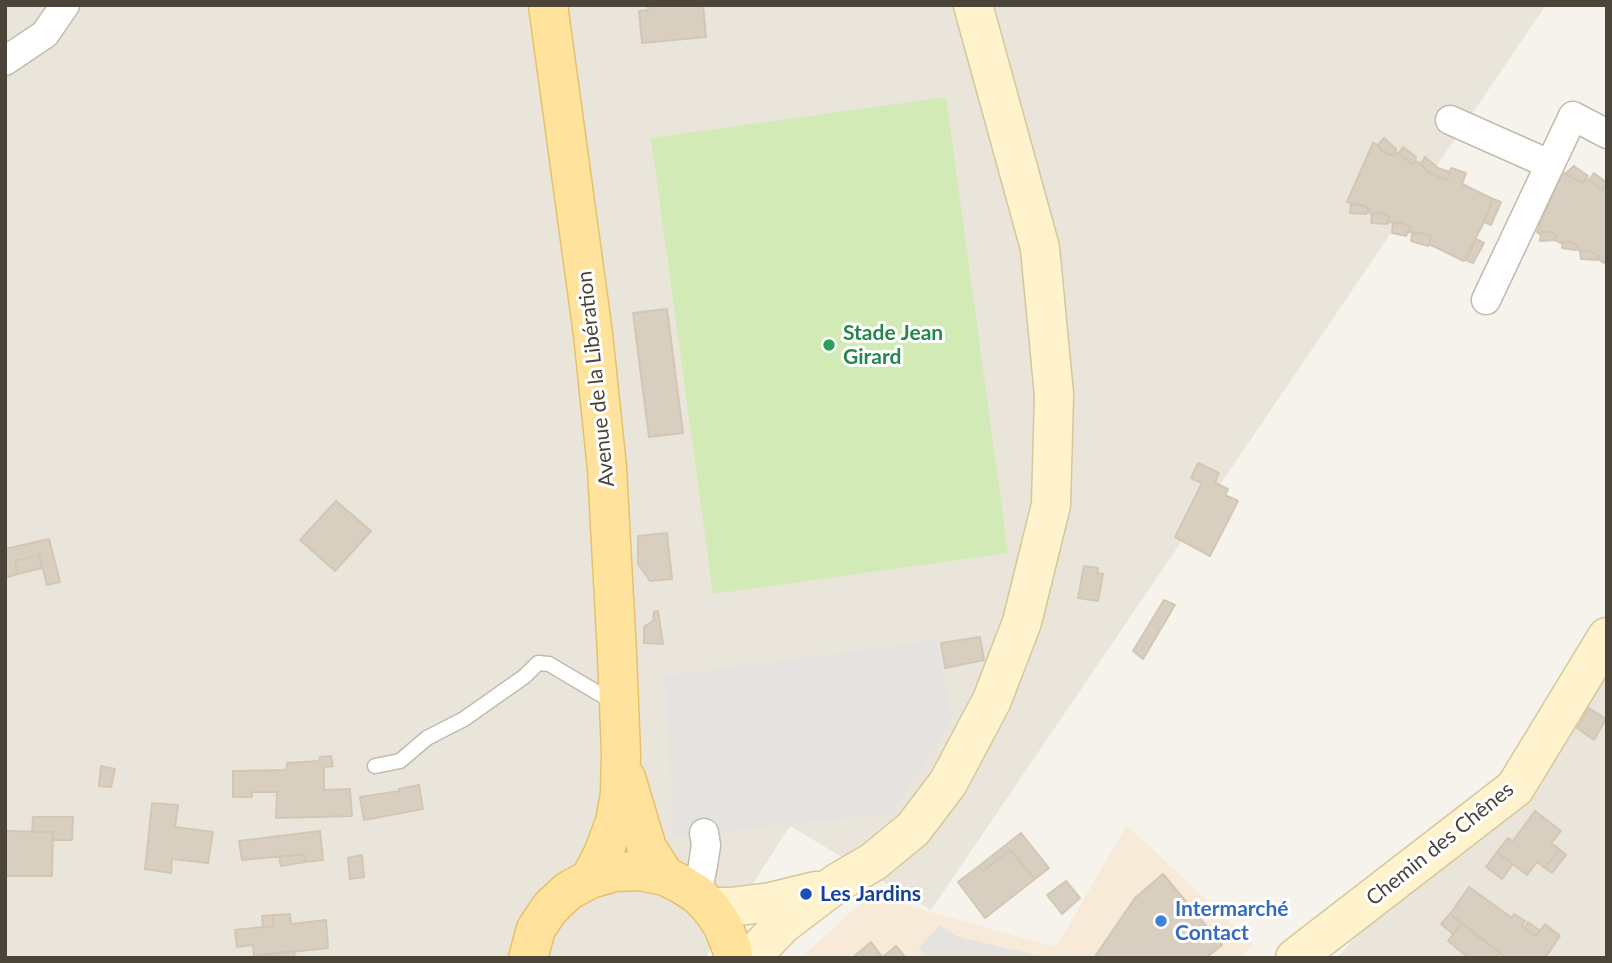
<!DOCTYPE html>
<meta charset="utf-8">
<style>
body{margin:0}
#map{position:relative;width:1612px;height:963px;overflow:hidden;background:#f6f3ec;font-family:Lato,sans-serif}
canvas{display:block}
.frame{position:absolute;inset:0;border:7px solid #4b4439;pointer-events:none}
</style>
<div id="map">
<canvas width="1612" height="963"></canvas>
<div class="frame"></div>
</div>
<script>
const ctx = document.querySelector('canvas').getContext('2d');
ctx.lineJoin = 'round';
function fillPath(path, color) { ctx.fillStyle = color; ctx.fill(path, 'evenodd'); }
const toPath = rows => new Path2D(rows.map(r => 'M' + r).join(''));
function stroke(path, color, width, dash) { ctx.strokeStyle = color; ctx.lineWidth = width; ctx.lineCap = dash ? 'butt' : 'round'; ctx.setLineDash(dash || []); ctx.stroke(path); }
function label(font, color, halo, rows, align = 'center') {
  ctx.font = font + ' Lato,sans-serif'; ctx.lineWidth = 6; ctx.setLineDash([]); ctx.textBaseline = 'middle'; ctx.strokeStyle = halo; ctx.fillStyle = color; for (const [text, x, y, turn = 0] of rows) {
    ctx.save(); ctx.translate(x, y); ctx.rotate((+turn || 0) * Math.PI / 180); ctx.textAlign = isNaN(turn) ? turn : align; if (halo) ctx.strokeText(text, 0, 0); ctx.fillText(text, 0, 0); ctx.restore();
  }
}
fillPath(toPath([
 [5,5,1546,5,931,910,790,826,705,958,5,958],
 [1607,651,1607,958,1337,958]
]), '#eae5da');
fillPath(toPath([
 [1127,825,1254,945,1239,958,801,958,869,895,1056,947]
]), '#f7ead8');
fillPath(toPath([
 [946,97,1008,553,713,594,651,138]
]), '#d2eab5');
fillPath(toPath([
 [937,640,952,720,890,814,673,836,665,676],
 [940,925,956,936,1043,957,926,958,919,948]
]), '#e5e3e0');
const building = toPath([
 [648,5,703,5,706,37,642,43,639,11,648,10,648,5],
 [1384,138,1396,149,1394,156,1383,152,1378,145,1384,138],
 [1373,143,1378,145,1383,152,1394,156,1395,152,1399,153,1409,162,1414,164,1415,161,1421,164,1428,172,1447,180,1451,168,1466,173,1462,184,1493,199,1484,222,1464,261,1429,244,1432,237,1422,233,1408,232,1411,227,1403,223,1387,222,1390,217,1381,213,1372,214,1367,212,1369,208,1347,202,1373,143],
 [1403,147,1416,157,1414,164,1409,162,1399,153,1403,147],
 [1425,157,1438,168,1450,172,1447,180,1428,172,1421,164,1425,157],
 [1574,166,1588,176,1582,183,1565,174,1574,166],
 [1562,172,1582,183,1586,179,1589,180,1602,190,1604,188,1607,188,1607,261,1605,261,1604,263,1598,259,1599,256,1590,251,1580,251,1576,249,1578,245,1571,242,1563,242,1563,244,1555,240,1556,235,1552,232,1541,232,1541,235,1537,232,1562,172],
 [1594,173,1607,183,1602,190,1589,180,1594,173],
 [1493,199,1501,202,1491,225,1484,222,1493,199],
 [1351,204,1363,205,1369,208,1366,214,1350,213,1351,204],
 [1381,213,1390,217,1387,224,1371,223,1372,214,1381,213],
 [1403,223,1411,227,1406,236,1392,233,1393,224,1403,223],
 [1541,232,1552,232,1556,235,1555,240,1540,241,1541,232],
 [1422,233,1432,237,1428,246,1411,241,1412,234,1422,233],
 [1476,239,1484,243,1473,263,1466,260,1476,239],
 [1563,242,1571,242,1578,245,1575,250,1562,248,1563,242],
 [1580,251,1590,251,1599,256,1597,260,1581,259,1580,251],
 [667,309,683,433,649,437,633,313,667,309],
 [1198,463,1219,473,1215,483,1228,489,1225,495,1238,501,1210,556,1175,537,1202,483,1191,478,1198,463],
 [336,501,371,531,335,571,300,540,336,501],
 [667,533,672,579,650,581,638,564,638,536,667,533],
 [49,539,60,582,47,585,39,555,15,561,18,574,5,578,5,549,49,539],
 [39,555,42,568,18,574,15,561,39,555],
 [1084,566,1098,568,1097,573,1103,574,1098,601,1078,598,1084,566],
 [1164,600,1175,605,1143,659,1133,651,1164,600],
 [658,611,663,644,644,643,644,627,653,621,654,612,658,611],
 [980,637,984,660,945,668,941,643,980,637],
 [1589,708,1606,719,1594,740,1577,728,1589,708],
 [331,756,333,766,324,767,324,790,350,789,352,816,276,818,277,792,252,792,252,797,233,797,233,771,286,770,287,763,319,761,320,757,331,756],
 [101,766,115,769,111,787,99,786,101,766],
 [419,785,423,809,364,820,360,797,400,791,399,789,419,785],
 [152,803,178,805,175,827,213,832,208,863,172,859,171,873,145,869,152,803],
 [1535,811,1561,831,1551,843,1559,849,1545,868,1537,862,1527,875,1497,852,1508,838,1513,841,1535,811],
 [33,817,73,817,72,840,52,840,53,832,32,832,33,817],
 [5,831,53,832,52,876,5,876,5,831],
 [320,831,323,860,305,862,304,854,242,860,239,841,320,831],
 [1021,833,1049,868,1035,879,1010,850,983,871,979,866,1021,833],
 [1559,849,1566,855,1552,873,1545,868,1559,849],
 [1010,850,1035,879,985,918,958,882,979,866,983,871,1010,850],
 [1497,852,1513,864,1502,879,1486,867,1497,852],
 [304,854,305,862,281,866,279,857,304,854],
 [362,855,364,877,350,879,348,858,362,855],
 [1163,874,1222,945,1206,958,1094,958,1135,898,1163,874],
 [1066,881,1080,898,1062,914,1047,895,1066,881],
 [1469,887,1512,918,1514,914,1525,921,1522,926,1536,936,1545,924,1560,936,1545,958,1506,958,1450,914,1469,887],
 [290,914,291,924,326,920,328,948,254,956,253,945,237,947,235,930,273,926,273,915,290,914],
 [1450,914,1462,923,1453,934,1441,924,1450,914],
 [273,915,273,926,263,927,262,916,273,915],
 [1528,922,1540,931,1536,936,1524,928,1528,922],
 [1462,923,1500,953,1496,958,1469,958,1448,941,1462,923],
 [871,942,883,958,852,958,871,942],
 [896,946,906,958,883,958,883,957,896,946],
 [294,951,295,958,254,958,254,956,294,951]
]);
fillPath(building, '#d8cfc1');
stroke(building, '#d3c7b4', 2);
const lane = toPath([
 [375,766,400,761,427,738,464,719,525,676,538,663,549,664,615,703]
]);
const street = toPath([
 [5,61,45,34,65,5],
 [1450,120,1549,164],
 [1486,300,1573,116,1607,134],
 [697,894,703,865,706,845,704,833]
]);
const secondary = toPath([
 [710,907,731,907,771,902,816,891],
 [750,958,783,924,837,883,873,862,913,829,948,783,992,700,1022,622,1051,505,1054,395,1040,248,973,5],
 [1295,958,1515,788,1607,637]
]);
const primary = toPath([
 [548,5,593,334,607,468,617,654,621,754,620,794,615,822,603,854,590,879],
 [626,778,647,848,665,876],
 [528,958,536,929,550,908,568,891,590,879,614,872,640,871,665,876,681,884,697,894,710,907,723,926,732,949,733,958]
]);
stroke(lane, '#c2bbae', 17);
stroke(street, '#c2bbae', 31);
stroke(secondary, '#d6c79b', 41);
stroke(primary, '#e6c16a', 41);
stroke(lane, '#fff', 14);
stroke(street, '#fff', 28);
stroke(secondary, '#fff3cd', 38);
stroke(primary, '#ffe39c', 38);
for (const [x, y, r, color] of [
 [829,345,7,"#2e9e5b"],
 [806,894,7,"#1a4fb4"],
 [1161,921,7,"#3f7fe0"]
]) { const dot = new Path2D(); dot.arc(x, y, r, 0, 2 * Math.PI); ctx.fillStyle = color; ctx.fill(dot); stroke(dot, '#fff', 2.5); }
label('bold 21px', '#27864d', '#fff', [
 ["Stade Jean",843,333],
 ["Girard",843,357]
], 'left');
label('21px', '#4b4439', '#fff', [
 ["Avenue de la Libération",596,379,-96],
 ["Chemin des Chênes",1440,844,-39]
]);
label('bold 21px', '#164399', '#fff', [
 ["Les Jardins",820,894]
], 'left');
label('bold 21px', '#366cbe', '#fff', [
 ["Intermarché",1175,909],
 ["Contact",1175,933]
], 'left');
</script>
